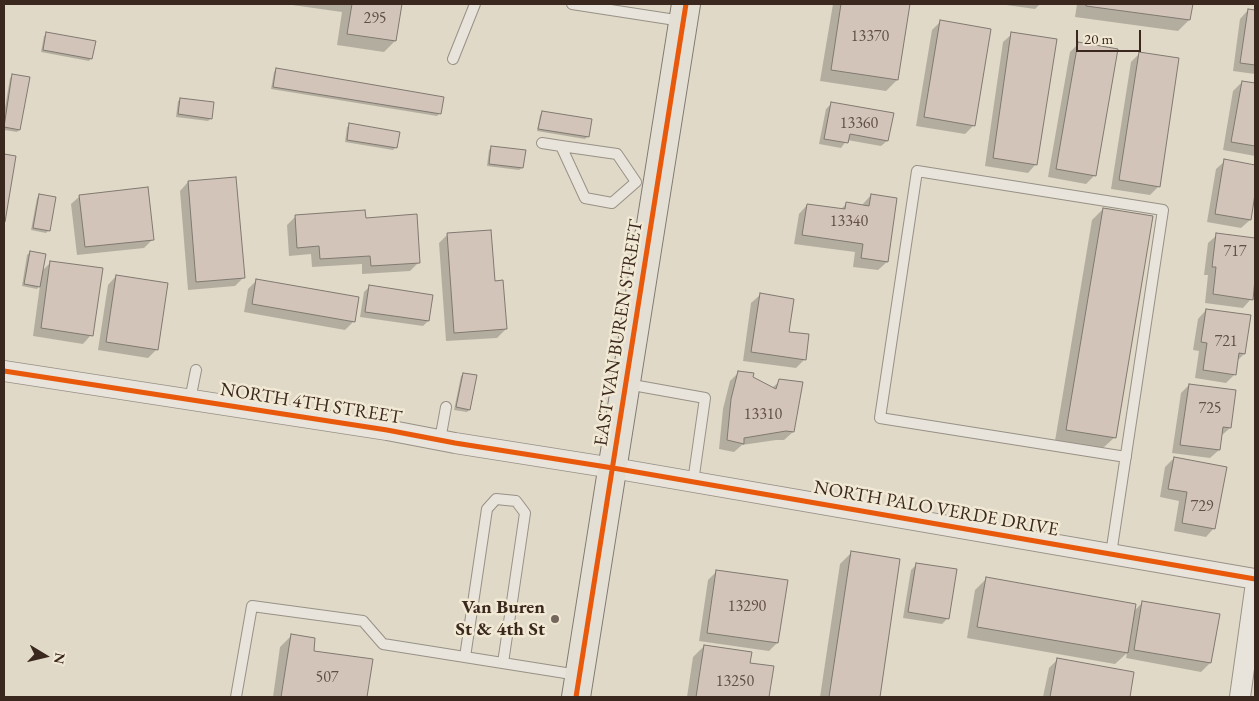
<!DOCTYPE html>
<style>
body{margin:0}
#map{position:relative;width:1259px;height:701px;overflow:hidden;background:#e0d9c8;font-family:"EB Garamond",serif}
canvas{display:block}
.frame{position:absolute;inset:0;border:5px solid #3a281e;pointer-events:none}
.north{position:absolute;left:20px;top:631px;width:50px;height:50px;-webkit-text-stroke:4px #f2e9d5;paint-order:stroke;rotate:99deg;font-size:14px;font-weight:700;line-height:20px;text-align:center;color:#3a281e}
.north::after{content:'';display:block;margin:auto;width:18px;height:22px;background:#3a281e;clip-path:polygon(50% 0,100% 100%,50% 72%,0 100%)}
.scale{position:absolute;left:1076px;top:30px;width:65px;height:22px;box-sizing:border-box;border:2px solid #3a281e;border-top:0;padding-left:6px;font-size:15px;line-height:18px;white-space:nowrap;color:#3a281e;-webkit-text-stroke:4px #f2e9d5;paint-order:stroke}
</style>
<div id="map">
<canvas width="1259" height="701"></canvas>
<div class="frame"></div>
<div class="north">N</div>
<div class="scale">20 m</div>
</div>
<script>
const ctx = document.querySelector('canvas').getContext('2d');
ctx.lineJoin = 'round';
function fillPath(path, color) { ctx.fillStyle = color; ctx.fill(path, 'evenodd'); }
const toPath = rows => new Path2D(rows.map(r => 'M' + r).join(''));
function stroke(path, color, width, dash) { ctx.strokeStyle = color; ctx.lineWidth = width; ctx.lineCap = dash ? 'butt' : 'round'; ctx.setLineDash(dash || []); ctx.stroke(path); }
function label(font, color, halo, rows, align = 'center') {
  ctx.font = font + ' "EB Garamond",serif'; ctx.lineWidth = 5; ctx.setLineDash([]); ctx.textBaseline = 'middle'; ctx.strokeStyle = halo; ctx.fillStyle = color; for (const [text, x, y, turn = 0] of rows) {
    ctx.save(); ctx.translate(x, y); ctx.rotate((+turn || 0) * Math.PI / 180); ctx.textAlign = isNaN(turn) ? turn : align; if (halo) ctx.strokeText(text, 0, 0); ctx.fillText(text, 0, 0); ctx.restore();
  }
}
fillPath(toPath([
 [285,4,400,4,395,41,384,52,337,45,342,12],
 [833,4,909,4,897,80,886,91,820,81],
 [999,4,1040,4,1035,9],
 [1077,4,1191,4,1189,20,1178,31,1075,17],
 [1248,10,1255,11,1255,74,1233,71,1240,19],
 [940,22,974,125,965,134,916,126,932,30],
 [47,34,91,58,89,61,41,52,44,36],
 [1012,34,1036,164,1028,173,985,166,1003,42],
 [1079,43,1095,175,1086,184,1048,177,1070,52],
 [1139,54,1159,186,1150,195,1111,189,1131,62],
 [276,69,439,114,437,116,271,89,274,72],
 [13,75,19,130,17,132,4,130,4,114,10,78],
 [1242,82,1255,84,1255,156,1223,150,1233,91],
 [181,99,211,118,208,121,176,117,178,101],
 [832,103,887,141,881,146,847,140,841,148,819,144,826,109],
 [542,112,588,136,585,139,537,131,540,115],
 [350,125,396,147,393,150,345,142,347,127],
 [492,147,522,168,519,170,487,166,489,150],
 [4,156,14,157,4,222],
 [1225,161,1255,166,1255,200,1253,200,1250,220,1241,228,1207,222,1216,169],
 [188,182,244,277,235,286,188,290,180,191],
 [39,195,49,230,46,233,31,230,37,198],
 [871,195,887,262,878,270,853,267,855,252,794,244,799,214,807,205,840,210,846,204,862,206,863,204],
 [80,196,153,239,144,248,77,255,71,204],
 [1103,209,1115,437,1103,448,1055,441,1092,220],
 [296,216,365,219,419,262,410,271,362,274,362,264,312,267,311,254,289,256,287,225],
 [448,234,494,282,506,329,497,338,446,341,439,243],
 [1217,235,1255,240,1255,270,1251,299,1243,308,1205,303,1208,275,1204,275,1208,243],
 [30,252,42,271,51,262,91,335,83,344,33,336,40,285,37,289,22,286,27,255],
 [116,276,157,349,148,358,98,350,108,285],
 [256,281,354,321,345,330,244,312,248,289],
 [369,287,428,321,423,326,360,317,364,292],
 [760,295,788,333,808,336,804,360,796,368,743,361,751,303],
 [1206,310,1244,354,1237,361,1235,374,1226,383,1195,378,1199,351,1193,350,1198,319],
 [739,372,772,388,780,381,793,432,784,440,776,440,742,445,734,452,719,449,723,409,730,381],
 [463,374,469,410,467,412,454,410,461,376],
 [1189,385,1230,428,1221,436,1219,450,1210,458,1172,453,1181,393],
 [1174,458,1214,528,1206,537,1174,531,1179,501,1160,497,1165,467],
 [851,553,899,560,879,697,820,697,840,564],
 [917,564,947,619,942,624,903,618,911,570],
 [717,571,777,643,769,651,699,641,708,580],
 [986,579,1134,611,1143,602,1218,615,1210,663,1201,672,1126,658,1127,653,1115,664,967,638,975,590],
 [291,636,312,652,371,660,366,697,273,697,280,647],
 [704,646,749,664,772,667,768,697,687,697,693,657],
 [1057,660,1133,673,1129,697,1043,697,1049,668]
]), '#0003');
const building = toPath([
 [352,4,402,4,396,41,347,34,352,4],
 [841,4,910,4,898,80,831,70,841,4],
 [1086,4,1193,4,1190,20,1086,6,1086,4],
 [1248,9,1255,10,1255,65,1240,63,1248,9],
 [940,20,991,29,975,126,924,117,940,20],
 [46,32,96,41,92,59,43,50,46,32],
 [1011,32,1057,39,1037,165,993,158,1011,32],
 [1078,42,1118,49,1096,176,1056,169,1078,42],
 [1139,52,1179,58,1160,187,1119,180,1139,52],
 [276,68,444,97,441,114,273,87,276,68],
 [12,74,30,77,20,130,4,127,12,74],
 [1242,81,1255,83,1255,146,1231,142,1242,81],
 [180,98,214,102,212,119,178,114,180,98],
 [831,102,894,113,888,141,850,134,848,143,824,139,831,102],
 [542,111,592,119,589,137,538,129,542,111],
 [349,123,400,132,397,148,347,140,349,123],
 [491,146,526,150,523,168,489,164,491,146],
 [4,154,16,156,5,222,4,222,4,154],
 [1224,159,1255,165,1255,194,1251,220,1215,214,1224,159],
 [236,177,245,278,196,282,188,181,236,177],
 [148,187,154,240,85,247,79,195,148,187],
 [39,194,56,197,50,231,33,228,39,194],
 [871,194,897,198,888,262,861,258,863,244,802,235,807,204,845,209,846,202,869,206,871,194],
 [1103,208,1153,216,1116,438,1066,430,1103,208],
 [365,210,366,218,417,214,420,263,371,266,370,256,320,259,319,246,297,248,295,215,365,210],
 [491,230,495,281,503,280,507,329,454,333,447,233,491,230],
 [1216,233,1255,238,1255,279,1253,300,1213,294,1216,267,1212,267,1216,233],
 [30,251,46,254,40,287,24,284,30,251],
 [50,261,103,268,93,336,41,328,50,261],
 [116,275,168,283,158,350,106,342,116,275],
 [256,279,359,297,355,322,252,304,256,279],
 [369,285,433,295,429,321,365,312,369,285],
 [760,293,794,299,789,332,809,334,806,360,751,352,760,293],
 [1206,309,1251,315,1245,354,1239,353,1236,375,1203,370,1207,343,1201,342,1206,309],
 [738,371,754,373,753,377,776,389,779,379,803,382,794,432,786,431,744,438,744,444,727,440,731,399,738,371],
 [463,373,477,375,470,410,456,407,463,373],
 [1189,384,1236,390,1231,428,1223,427,1220,450,1180,445,1189,384],
 [1174,457,1227,467,1215,529,1182,523,1187,492,1168,489,1174,457],
 [851,551,900,559,880,697,829,697,851,551],
 [916,563,957,569,949,619,908,612,916,563],
 [716,570,788,580,778,643,707,633,716,570],
 [986,577,1136,604,1128,653,977,627,986,577],
 [1142,601,1220,614,1211,663,1134,650,1142,601],
 [291,634,315,638,314,651,373,659,367,697,281,697,291,634],
 [704,645,752,652,750,663,774,666,769,697,696,697,704,645],
 [1057,658,1134,672,1130,697,1050,697,1057,658]
]);
fillPath(building, '#d3c4ba');
stroke(building, '#80796f', 1);
const lane = toPath([
 [572,4,682,21],
 [453,59,475,4],
 [542,143,561,146,617,154,636,182,612,203,585,198,561,146],
 [627,384,705,398,693,482],
 [190,400,196,370],
 [440,440,446,407],
 [1111,554,1163,210,917,171,880,418,1126,457],
 [465,657,487,509,496,499,516,501,525,513,503,663],
 [236,697,252,606,363,621,383,644,578,675]
]);
const street = toPath([
 [4,371,387,430,455,443,613,468,1255,579],
 [1240,697,1255,590]
]);
const primary = toPath([
 [576,697,686,4]
]);
stroke(lane, '#979186', 12);
stroke(street, '#979186', 22);
stroke(primary, '#80796f', 30);
stroke(lane, '#e8e3db', 10);
stroke(street, '#e8e3db', 20);
stroke(primary, '#e3dfd5', 28);
stroke(toPath([
 [4,371,387,430,455,443,613,468,1255,579],
 [576,697,686,4]
]), '#e8590c', 5);
for (const [x, y, r, color] of [
 [555,619,5,"#74665a"]
]) { const dot = new Path2D(); dot.arc(x, y, r, 0, 2 * Math.PI); ctx.fillStyle = color; ctx.fill(dot); stroke(dot, '#f2e9d5', 2); }
label('16px', '#604f45', null, [
 ["295",375,19],
 ["13370",870,37],
 ["13360",859,124],
 ["13340",849,222],
 ["717",1235,252],
 ["721",1226,342],
 ["725",1210,409],
 ["13310",763,415],
 ["729",1202,507],
 ["13290",747,607],
 ["507",327,678],
 ["13250",735,682]
]);
label('19px', '#3a281e', '#f2e9d5', [
 ["EAST VAN BUREN STREET",619,333,-81],
 ["NORTH 4TH STREET",311,404,9],
 ["NORTH PALO VERDE DRIVE",936,509,10]
]);
label('bold 19px', '#3a281e', '#f2e9d5', [
 ["Van Buren",545,608],
 ["St & 4th St",545,630]
], 'right');
</script>
